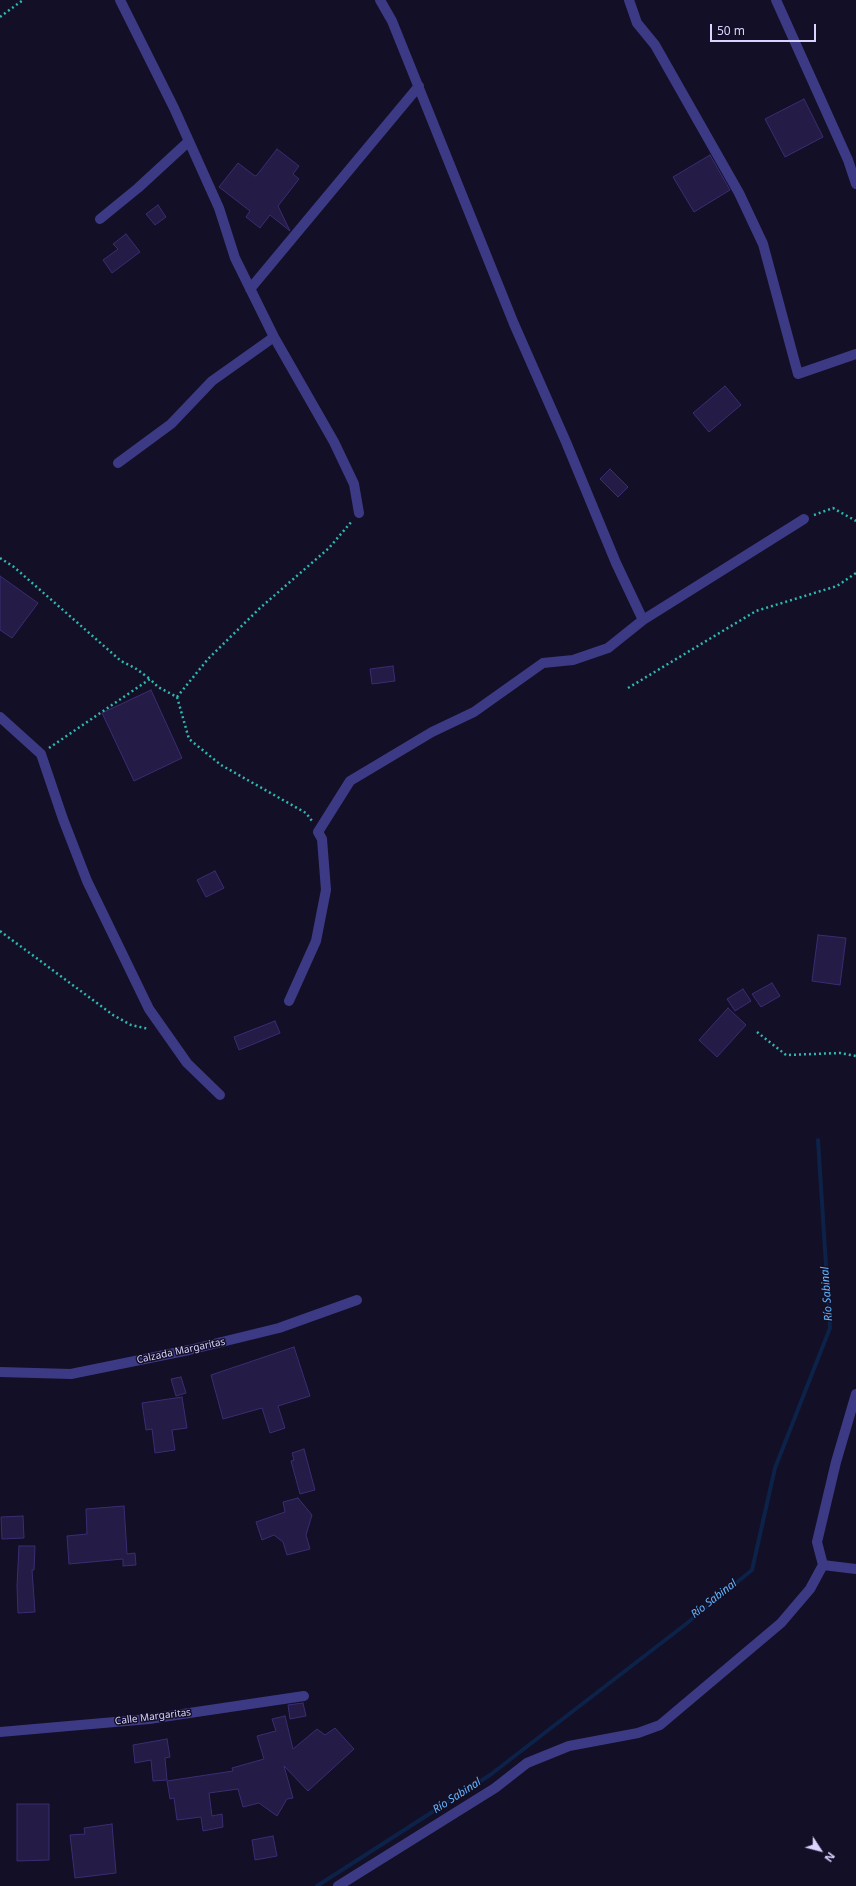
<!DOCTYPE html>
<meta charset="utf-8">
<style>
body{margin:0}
#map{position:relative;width:856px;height:1886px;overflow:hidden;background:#130f26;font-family:"Noto Sans",sans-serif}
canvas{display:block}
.north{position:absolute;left:800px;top:1830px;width:40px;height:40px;-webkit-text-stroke:3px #130f26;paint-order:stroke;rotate:126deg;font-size:11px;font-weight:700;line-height:16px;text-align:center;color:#d9d4ff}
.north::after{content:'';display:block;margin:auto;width:14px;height:18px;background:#d9d4ff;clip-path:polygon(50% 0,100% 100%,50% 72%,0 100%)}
.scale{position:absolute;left:710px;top:24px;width:106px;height:18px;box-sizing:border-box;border:2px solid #d9d4ff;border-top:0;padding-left:5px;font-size:12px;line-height:14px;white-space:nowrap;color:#d9d4ff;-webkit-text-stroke:3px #130f26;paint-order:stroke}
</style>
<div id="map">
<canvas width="856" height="1886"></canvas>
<div class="north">N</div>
<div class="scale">50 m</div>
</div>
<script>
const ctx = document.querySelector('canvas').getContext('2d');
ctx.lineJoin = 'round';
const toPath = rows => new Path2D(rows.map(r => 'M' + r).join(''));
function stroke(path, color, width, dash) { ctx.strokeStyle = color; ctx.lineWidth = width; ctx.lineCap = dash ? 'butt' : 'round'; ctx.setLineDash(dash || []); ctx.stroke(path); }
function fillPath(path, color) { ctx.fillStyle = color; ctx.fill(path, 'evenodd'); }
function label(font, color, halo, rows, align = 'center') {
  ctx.font = font + ' "Noto Sans",sans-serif'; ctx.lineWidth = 3; ctx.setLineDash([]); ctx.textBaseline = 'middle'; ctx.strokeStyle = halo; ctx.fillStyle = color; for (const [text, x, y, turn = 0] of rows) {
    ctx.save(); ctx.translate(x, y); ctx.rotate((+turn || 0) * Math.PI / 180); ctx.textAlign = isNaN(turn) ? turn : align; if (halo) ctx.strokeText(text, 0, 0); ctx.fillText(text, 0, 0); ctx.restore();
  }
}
stroke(toPath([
 [317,1886,490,1775,686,1624,752,1570,775,1468,830,1328,818,1140]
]), '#0c2248', 4);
const building = toPath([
 [804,99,823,137,785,157,765,119,804,99],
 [277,149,299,166,293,174,299,179,278,206,290,231,270,215,260,228,246,217,250,211,219,187,238,163,255,176,257,175,277,149],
 [710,155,730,190,694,212,673,177,710,155],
 [158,205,166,217,155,225,146,214,158,205],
 [126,234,140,252,112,273,103,260,118,249,113,244,126,234],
 [725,386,741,405,709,432,693,413,725,386],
 [610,469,628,487,618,497,600,479,610,469],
 [0,576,38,603,12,638,0,630,0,576],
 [393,666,395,681,372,684,370,669,393,666],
 [151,690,182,758,134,781,102,713,151,690],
 [215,871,224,888,206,897,197,880,215,871],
 [818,935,846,938,840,985,812,981,818,935],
 [772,983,780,996,761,1007,752,994,772,983],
 [743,989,751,1001,735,1011,727,999,743,989],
 [728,1008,746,1025,717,1057,699,1040,728,1008],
 [275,1021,280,1033,239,1050,234,1037,275,1021],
 [294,1347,310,1396,278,1406,285,1428,270,1433,262,1408,223,1419,211,1375,294,1347],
 [181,1377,186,1393,176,1396,171,1379,181,1377],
 [182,1397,187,1428,172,1430,175,1450,155,1453,152,1429,146,1430,142,1403,182,1397],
 [304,1449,315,1490,300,1494,291,1461,294,1460,292,1453,304,1449],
 [298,1498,312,1515,306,1535,310,1549,287,1555,283,1542,274,1535,262,1540,256,1522,285,1512,283,1502,298,1498],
 [124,1506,127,1554,135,1553,136,1565,123,1566,123,1559,69,1564,67,1536,87,1534,86,1509,124,1506],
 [23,1516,24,1538,2,1539,1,1517,23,1516],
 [19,1546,35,1546,34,1570,32,1570,35,1612,18,1613,17,1586,19,1546],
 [303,1703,306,1716,290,1719,288,1705,303,1703],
 [285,1716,293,1749,317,1729,325,1735,335,1728,354,1749,308,1791,284,1766,293,1798,287,1799,277,1816,259,1803,243,1807,238,1789,209,1793,212,1816,222,1814,223,1827,203,1831,201,1817,177,1820,174,1798,170,1799,167,1781,233,1771,232,1768,264,1759,257,1736,276,1731,272,1719,285,1716],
 [167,1739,170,1757,165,1758,167,1780,153,1781,151,1760,135,1763,133,1745,167,1739],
 [17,1804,49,1804,49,1860,17,1861,17,1804],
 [112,1824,116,1873,75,1878,70,1835,85,1834,84,1828,112,1824],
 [273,1836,277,1856,255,1860,252,1840,273,1836]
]);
fillPath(building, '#241b47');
stroke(building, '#3b2d73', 1);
stroke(toPath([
 [0,17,23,0],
 [814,515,833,508,856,521],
 [0,558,14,567,121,661,135,668,150,679],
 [628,688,756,611,837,586,856,573],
 [177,697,189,739,221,765,306,813,312,821],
 [49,748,150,679,158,687,177,697,208,659,260,608,329,548,352,521],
 [0,931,113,1015,131,1025,149,1029],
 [757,1032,786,1055,840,1053,856,1056]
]), '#2fb8b0', 2.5, [2, 3]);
stroke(toPath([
 [120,0,174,108,219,208,235,258,274,337,334,442,354,484,359,513],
 [380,0,392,21,514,324,566,442,616,563,643,620],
 [629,0,637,23,655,45,739,193,763,244,798,374,856,354],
 [776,0,848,160,856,184],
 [100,219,138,188,188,142],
 [250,289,419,86],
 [118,463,171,424,212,381,274,337],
 [0,717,41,754,63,819,87,881,149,1009,187,1063,220,1095],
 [289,1001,316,941,326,890,322,839,318,832,350,781,432,732,474,712,543,663,573,660,608,648,643,620,804,519],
 [0,1372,71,1374,189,1350,279,1328,357,1300],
 [823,1565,856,1569],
 [0,1732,149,1719,304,1696],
 [338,1886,495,1788,527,1763,569,1746,638,1733,660,1725,781,1623,810,1589,823,1565,817,1542,836,1462,856,1394]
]), '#3d3a85', 10);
label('10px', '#d9d4ff', '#130f26', [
 ["Calzada Margaritas",181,1351,-12],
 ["Calle Margaritas",153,1717,-7]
]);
label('italic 11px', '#62b6ff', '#130f26', [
 ["Río Sabinal",827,1294,-94],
 ["Río Sabinal",714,1599,-38],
 ["Río Sabinal",457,1796,-33]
]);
</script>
